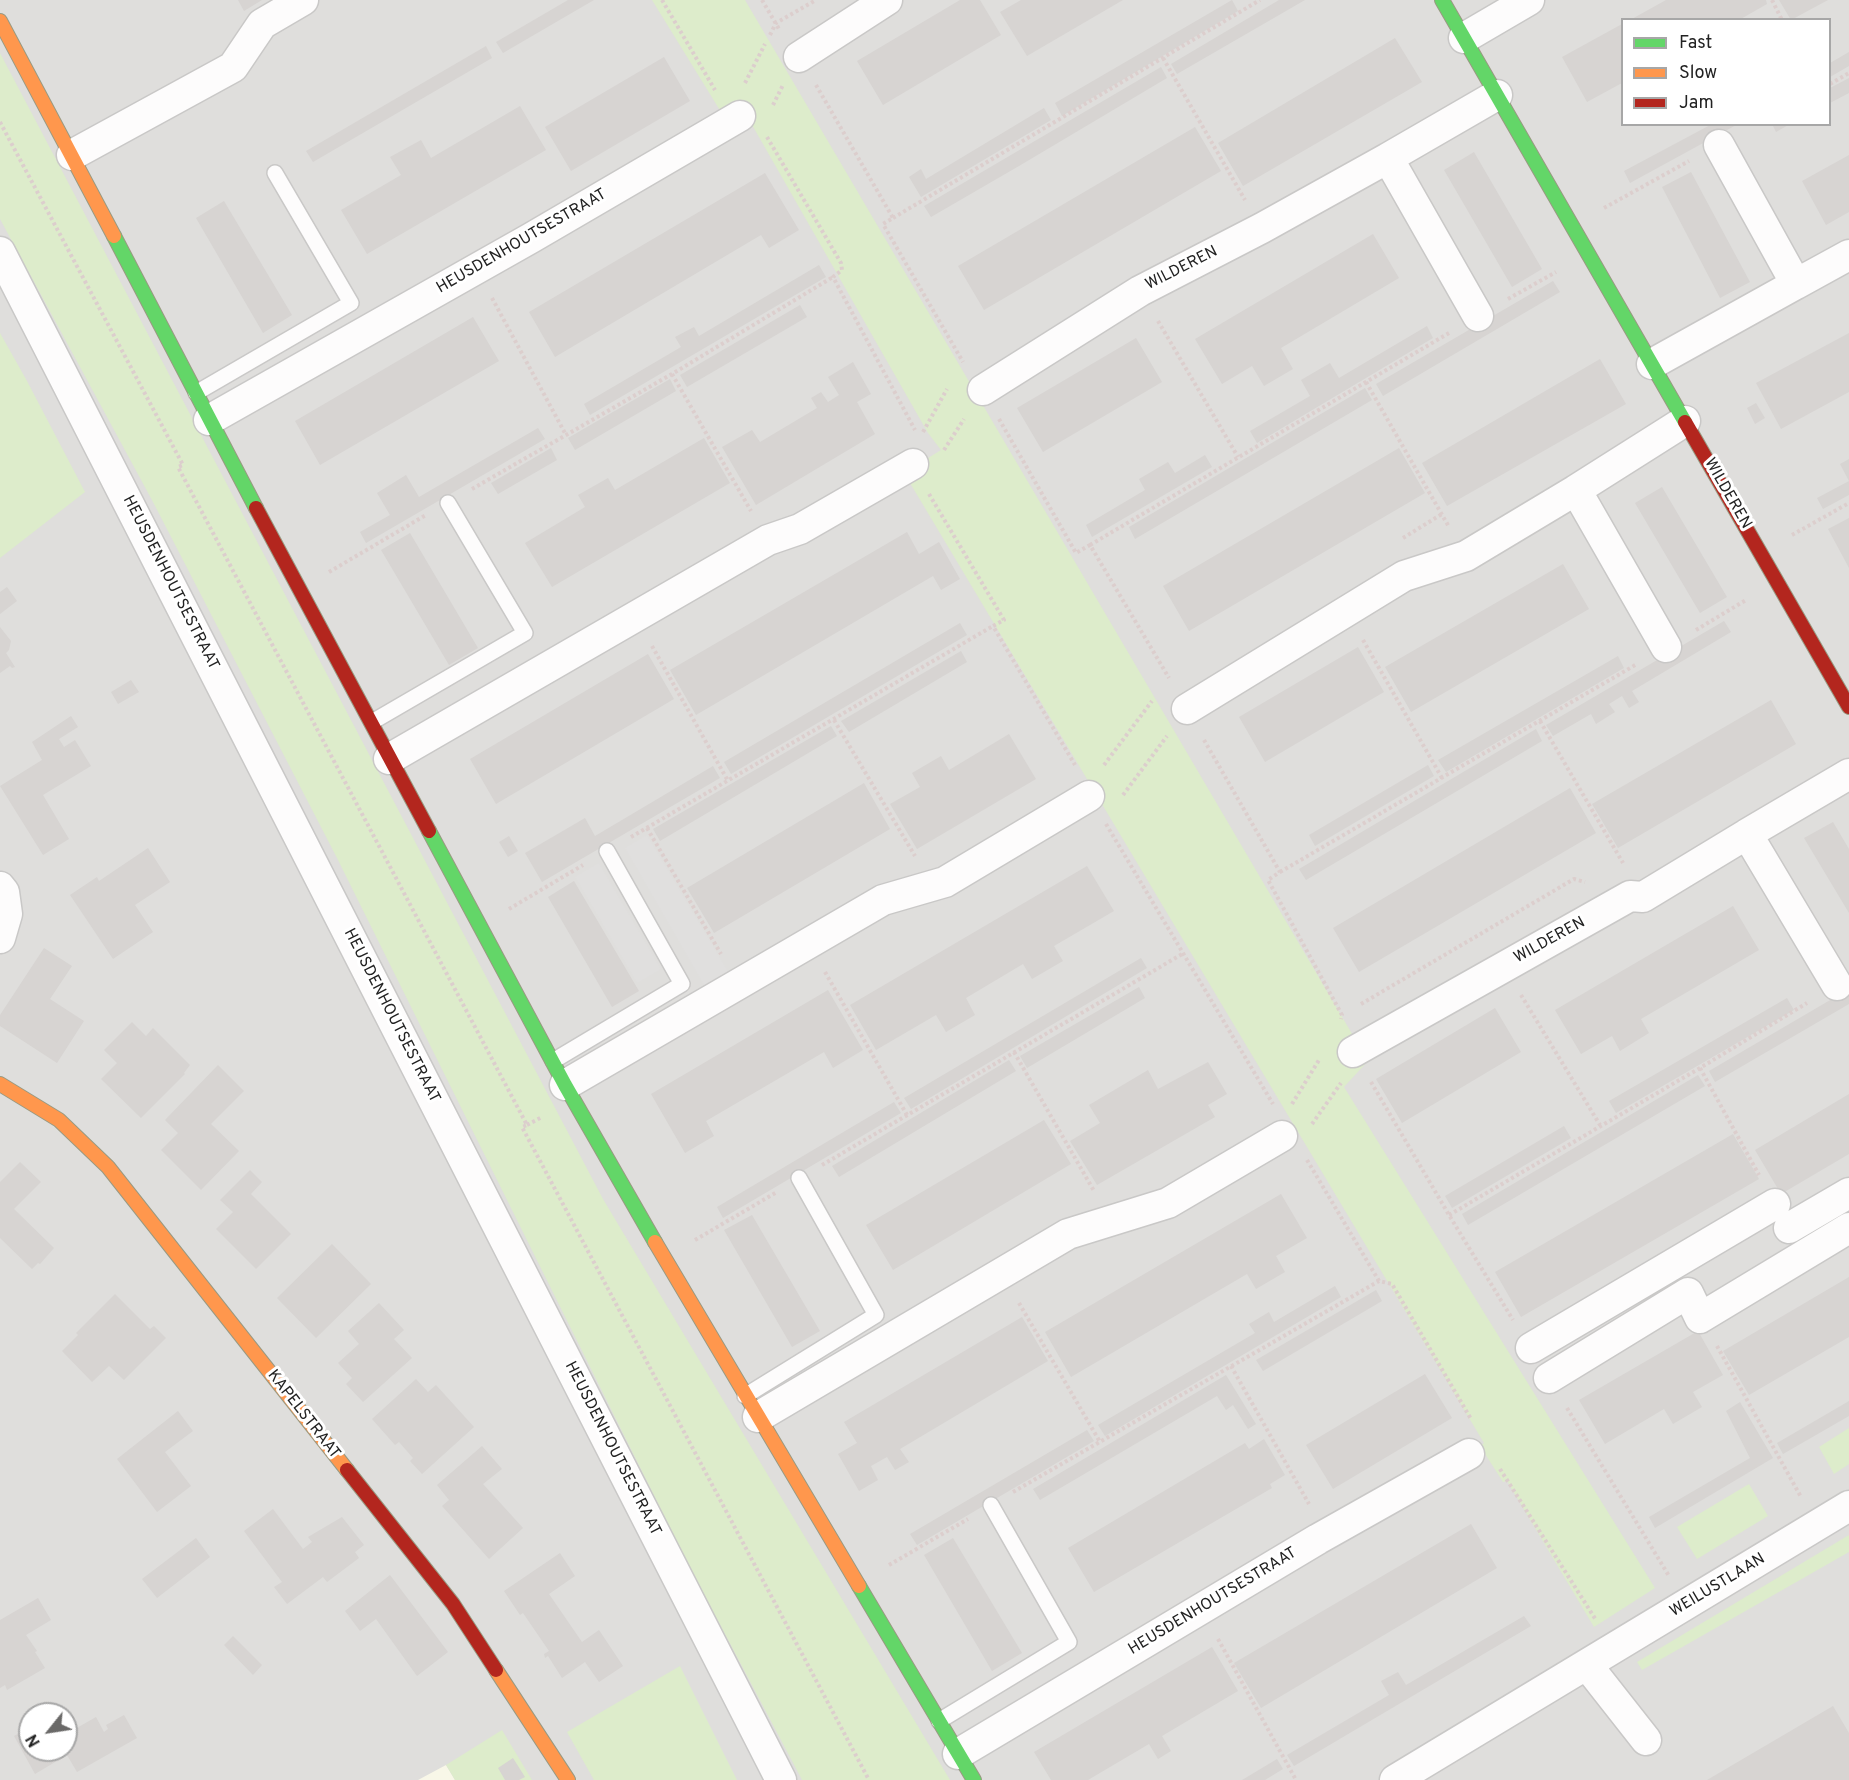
<!DOCTYPE html>
<style>
body{margin:0}
#map{position:relative;width:1849px;height:1780px;overflow:hidden;background:#f0eeeb;font-family:Overpass,sans-serif}
canvas{display:block}
.legend{position:absolute;left:1621px;top:18px;width:210px;height:108px;box-sizing:border-box;background:#fff;border:2px solid #a7a7a7;margin:0;padding:8px 10px;list-style:none;font-size:18px;color:#222}
.legend li{display:flex;align-items:center;gap:12px;height:30px}
.legend b{width:30px;border:2px solid #a7a7a7}
.north{position:absolute;left:18px;top:1702px;width:60px;height:60px;box-sizing:border-box;background:#fff;border:2px solid #a7a7a7;border-radius:50%;rotate:240deg;font-size:16px;font-weight:700;line-height:24px;text-align:center;color:#222}
.north::after{content:'';display:block;margin:auto;width:21px;height:27px;background:#6a6968;clip-path:polygon(50% 0,100% 100%,50% 72%,0 100%)}
</style>
<div id="map">
<canvas width="1849" height="1780"></canvas>
<ul class="legend">
<li><b style="height:8px;background:#63d668"></b>Fast</li>
<li><b style="height:8px;background:#ff974d"></b>Slow</li>
<li><b style="height:8px;background:#b3261e"></b>Jam</li>
</ul>
<div class="north">N</div>
</div>
<script>
const ctx = document.querySelector('canvas').getContext('2d');
ctx.lineJoin = 'round';
function fillPath(path, color) { ctx.fillStyle = color; ctx.fill(path, 'evenodd'); }
const toPath = rows => new Path2D(rows.map(r => 'M' + r).join(''));
function stroke(path, color, width, dash) { ctx.strokeStyle = color; ctx.lineWidth = width; ctx.lineCap = dash ? 'butt' : 'round'; ctx.setLineDash(dash || []); ctx.stroke(path); }
function label(font, color, halo, rows, align = 'center') {
  ctx.font = font + ' Overpass,sans-serif'; ctx.lineWidth = 6; ctx.setLineDash([]); ctx.textBaseline = 'middle'; ctx.strokeStyle = halo; ctx.fillStyle = color; for (const [text, x, y, turn = 0] of rows) {
    ctx.save(); ctx.translate(x, y); ctx.rotate((+turn || 0) * Math.PI / 180); ctx.textAlign = isNaN(turn) ? turn : align; if (halo) ctx.strokeText(text, 0, 0); ctx.fillText(text, 0, 0); ctx.restore();
  }
}
fillPath(toPath([
 [0,0,1849,0,1849,1780,0,1780],
 [1622,20,1830,20,1830,124,1622,124],
 [30,1714,66,1714,66,1750,30,1750]
]), '#dfdedc');
fillPath(toPath([
 [446,1765,455,1780,418,1780]
]), '#f8f7e8');
fillPath(toPath([
 [652,0,745,0,1368,1061,1344,1087,1655,1588,1594,1627,1507,1481,1503,1482,1480,1446,1484,1443,904,473,941,450,928,433,739,102,721,112],
 [0,53,603,1199,950,1780,802,1780,800,1776,689,1566,337,858,153,502,0,219],
 [0,333,27,381,85,492,0,558],
 [1849,1428,1849,1464,1834,1474,1819,1447],
 [1749,1484,1768,1516,1697,1559,1677,1527],
 [1849,1535,1849,1552,1642,1670,1637,1662],
 [680,1666,737,1780,594,1780,567,1732],
 [502,1730,532,1780,455,1780,446,1765]
]), '#ddeccb');
fillPath(toPath([
 [647,835,732,978,708,992,625,848],
 [599,863,661,969,637,983,575,877]
]), '#e0dfde');
fillPath(toPath([
 [238,0,262,0,244,11],
 [568,0,594,0,503,53,496,42],
 [960,0,980,0,1001,35,883,105,857,61],
 [1021,0,1123,0,1027,56,1000,12],
 [1232,0,1238,11,1062,116,1055,103],
 [1279,0,1305,0,1177,74,1171,64],
 [1666,0,1766,0,1767,4,1739,20,1630,20],
 [1779,0,1828,0,1791,20],
 [1622,24,1622,83,1587,102,1562,57],
 [1395,38,1422,82,1243,186,1218,143],
 [486,46,492,58,313,162,306,151],
 [1849,52,1849,66,1830,77,1830,63],
 [664,57,690,101,571,171,545,127],
 [1161,67,1167,78,1019,166,931,217,924,206],
 [1849,78,1849,93,1830,103,1830,88],
 [520,106,546,150,367,254,341,210,401,175,390,157,421,140,431,158],
 [1044,108,1051,120,921,197,909,177,921,169,926,179],
 [1712,124,1738,124,1630,183,1624,171],
 [1772,124,1790,124,1776,132],
 [1195,127,1221,171,984,310,958,266],
 [1474,152,1542,269,1512,287,1444,170],
 [1849,155,1849,212,1826,225,1802,181],
 [1691,172,1750,282,1720,298,1662,187],
 [765,173,799,230,769,248,761,235,555,357,529,312],
 [224,201,292,315,263,333,196,218],
 [1373,234,1399,278,1281,348,1293,369,1264,386,1252,366,1222,384,1195,339],
 [819,265,826,277,590,415,584,404,681,347,675,337,694,327,699,336],
 [1553,281,1560,292,1383,396,1376,384],
 [800,305,807,317,687,387,680,375],
 [473,317,499,361,320,465,295,421],
 [1427,326,1433,338,1257,443,1250,431,1310,396,1301,380,1330,363,1339,378],
 [1849,333,1849,392,1781,429,1756,383],
 [1136,338,1162,382,1043,452,1017,408],
 [1600,359,1626,404,1447,506,1422,463],
 [853,362,871,394,857,402,875,434,756,505,722,447,752,430,760,442,817,408,811,398,821,392,828,402,839,395,828,377],
 [670,379,676,391,575,450,568,438],
 [1365,388,1372,400,1135,539,1129,527],
 [1756,403,1765,418,1755,424,1747,408],
 [538,428,545,439,366,543,360,532,390,515,377,493,406,475,419,497],
 [704,438,730,483,552,587,525,543,585,507,578,495,608,478,615,490],
 [551,448,557,460,498,494,491,483],
 [1399,448,1425,493,1189,631,1163,586],
 [1205,455,1212,467,1092,537,1086,525,1145,490,1139,479,1168,462,1175,473],
 [1849,459,1849,495,1823,509,1817,498,1849,481,1840,464],
 [1662,487,1727,597,1700,613,1635,503],
 [1849,518,1849,568,1828,529],
 [907,532,919,554,939,542,960,579,941,590,933,576,696,715,670,670],
 [410,533,478,648,449,665,381,550],
 [1563,564,1589,609,1411,712,1385,667],
 [7,587,17,601,0,614,0,592],
 [1724,621,1731,632,1632,691,1639,702,1629,708,1622,696,1609,704,1615,712,1596,724,1591,714,1553,736,1546,725],
 [960,623,967,635,731,774,724,762],
 [0,627,11,641,9,650,6,653,15,667,12,668,10,666,0,673],
 [1358,647,1384,692,1265,762,1239,717],
 [961,651,967,662,849,732,841,721],
 [648,654,674,699,496,804,470,759],
 [1618,656,1624,668,1446,772,1438,760],
 [131,680,139,692,118,704,111,692],
 [1771,700,1796,744,1618,848,1592,804],
 [71,716,78,727,59,739,64,747,75,740,91,766,43,795,69,839,43,855,0,786,42,760,32,742],
 [831,726,837,736,660,841,653,829],
 [1536,729,1542,741,1306,880,1299,869],
 [1009,734,1036,779,917,849,890,804,920,787,912,773,941,756,949,770],
 [1428,765,1434,776,1315,846,1309,835],
 [713,766,720,778,542,882,525,853,585,818,595,836],
 [864,783,890,829,714,933,687,888],
 [1570,788,1596,833,1359,972,1333,928],
 [1833,822,1849,849,1849,913,1804,838],
 [509,836,518,851,508,857,499,842],
 [148,848,170,882,135,905,153,932,113,959,70,895,97,877,99,881],
 [1087,866,1114,911,1054,946,1063,961,1032,979,1023,964,966,998,975,1015,946,1032,936,1015,876,1050,850,1005],
 [574,881,639,991,612,1007,548,897],
 [1733,906,1759,950,1641,1019,1649,1033,1620,1051,1612,1036,1581,1054,1555,1010],
 [44,948,72,966,50,999,84,1021,57,1063,0,1026,0,1015],
 [1141,958,1147,968,911,1109,904,1098],
 [1139,987,1145,998,1027,1068,1020,1056],
 [1849,989,1849,1004,1715,1082,1709,1071],
 [828,990,863,1050,833,1068,824,1052,795,1069,706,1121,714,1136,685,1153,651,1094],
 [1787,998,1794,1010,1616,1113,1609,1101],
 [1495,1008,1521,1052,1402,1123,1376,1079],
 [132,1022,146,1036,153,1028,190,1065,184,1073,185,1074,141,1118,101,1079,117,1063,104,1050],
 [1009,1060,1016,1071,839,1177,832,1166],
 [1208,1062,1227,1094,1208,1105,1215,1117,1097,1185,1070,1141,1100,1123,1089,1105,1148,1070,1158,1089],
 [218,1065,244,1091,211,1124,239,1151,201,1190,161,1150,178,1133,165,1120],
 [1698,1075,1705,1086,1468,1225,1462,1214],
 [1849,1094,1849,1154,1781,1194,1755,1150],
 [894,1102,901,1113,723,1218,717,1207],
 [1044,1120,1071,1164,893,1270,866,1225],
 [1564,1126,1571,1138,1452,1208,1445,1196],
 [1733,1134,1759,1179,1521,1317,1495,1272],
 [20,1162,41,1182,14,1209,54,1248,40,1264,38,1263,32,1269,0,1238,0,1182],
 [250,1170,262,1182,251,1194,291,1234,256,1269,216,1229,233,1212,220,1200],
 [1281,1194,1307,1238,1276,1256,1285,1272,1256,1289,1247,1274,1071,1377,1045,1332],
 [752,1215,820,1331,792,1347,724,1230],
 [332,1244,371,1284,316,1338,277,1298],
 [1849,1277,1849,1337,1749,1395,1723,1351],
 [1335,1286,1341,1297,1105,1436,1098,1425,1255,1333,1249,1324,1269,1312,1274,1322],
 [1376,1290,1382,1301,1263,1371,1256,1360],
 [115,1294,150,1329,154,1326,166,1338,124,1380,109,1366,92,1382,62,1351,78,1335,76,1333],
 [379,1303,404,1330,394,1339,412,1358,363,1402,346,1384,352,1378,338,1363,359,1344,348,1331],
 [1022,1317,1048,1361,900,1449,909,1462,895,1470,887,1457,871,1466,878,1480,859,1491,838,1454,857,1443,844,1422],
 [1698,1331,1723,1375,1693,1392,1702,1407,1673,1424,1664,1409,1605,1444,1579,1400],
 [1425,1374,1452,1418,1333,1489,1306,1445],
 [1226,1375,1256,1424,1248,1429,1233,1405,1226,1410,1217,1396,1040,1500,1033,1489],
 [416,1379,428,1392,436,1385,474,1427,422,1474,410,1461,413,1458,399,1442,395,1445,372,1419],
 [1849,1401,1849,1416,1783,1454,1777,1443],
 [1740,1402,1773,1458,1655,1528,1649,1517,1750,1458,1726,1411],
 [178,1411,193,1431,165,1452,191,1486,157,1512,117,1459],
 [1087,1430,1094,1441,917,1545,910,1534],
 [1264,1439,1285,1475,1270,1484,1272,1488,1094,1592,1068,1548,1245,1443,1249,1449],
 [482,1446,502,1469,483,1484,523,1528,489,1559,442,1506,449,1500,437,1485],
 [273,1509,303,1549,312,1542,308,1537,342,1517,364,1545,355,1552,359,1558,327,1582,323,1577,287,1604,274,1587,282,1582,244,1531],
 [1471,1524,1497,1568,1261,1708,1234,1663],
 [196,1538,210,1557,157,1598,142,1579],
 [953,1538,1022,1653,992,1671,924,1555],
 [560,1553,575,1576,549,1594,582,1642,599,1630,623,1666,599,1682,585,1662,562,1678,548,1656,545,1658,544,1654,549,1651,523,1613,520,1615,504,1591],
 [390,1575,448,1652,417,1676,376,1619,360,1631,345,1611],
 [38,1598,51,1620,26,1635,37,1651,35,1652,45,1668,7,1690,5,1685,0,1688,0,1620],
 [1524,1616,1531,1626,1294,1766,1287,1755,1389,1695,1381,1681,1398,1672,1406,1685],
 [233,1636,262,1665,253,1675,224,1645],
 [1212,1647,1238,1691,1162,1736,1171,1751,1158,1759,1149,1744,1088,1780,1051,1780,1034,1752],
 [1833,1706,1849,1733,1849,1780,1707,1780],
 [63,1708,75,1729,96,1717,104,1732,108,1729,106,1725,124,1715,137,1738,77,1772,67,1755,35,1774,14,1736,30,1727,30,1750,66,1750,66,1714,52,1714],
 [513,1758,525,1777,519,1780,505,1780,498,1768],
 [1277,1759,1283,1769,1265,1780,1242,1780]
]), '#d7d4d2');
const lane = toPath([
 [196,393,351,303,275,173],
 [372,722,525,633,448,503],
 [553,1061,682,984,607,851],
 [745,1396,876,1315,799,1178],
 [939,1721,1069,1642,991,1505]
]);
const street = toPath([
 [1464,38,1529,0],
 [799,57,887,0],
 [72,155,233,67,262,24,303,0],
 [0,252,781,1780],
 [1796,284,1849,255],
 [1478,316,1388,158,1497,95],
 [1652,364,1796,284,1719,145],
 [983,390,1140,291,1262,228,1388,158],
 [209,420,531,238,740,116],
 [1666,647,1576,490,1685,421],
 [1187,709,1404,576,1466,556,1576,490],
 [389,759,768,540,800,529,913,464],
 [0,887,4,892,7,914,0,938],
 [1837,985,1747,834,1849,774],
 [1353,1052,1630,896,1643,897,1747,834],
 [565,1085,883,900,945,882,1089,796],
 [1789,1228,1849,1193],
 [1531,1348,1775,1204],
 [1549,1378,1688,1293,1700,1318,1849,1228],
 [758,1417,1068,1234,1168,1203,1282,1136],
 [1587,1665,1646,1740],
 [958,1754,1318,1539,1469,1454],
 [1395,1780,1849,1506]
]);
const fast = toPath([
 [1442,0,1685,422],
 [114,236,256,508],
 [429,831,565,1085,655,1242],
 [859,1586,974,1780]
]);
const slow = toPath([
 [0,21,114,236],
 [0,1084,59,1120,108,1167,347,1470],
 [655,1242,859,1586],
 [496,1670,568,1780]
]);
const jam = toPath([
 [1685,422,1849,707],
 [256,508,429,831],
 [347,1470,453,1604,496,1670]
]);
stroke(lane, '#c9c8c7', 18);
stroke(street, '#c9c8c7', 33);
stroke(fast, '#999a82', 16);
stroke(slow, '#999a82', 16);
stroke(jam, '#999a82', 16);
stroke(toPath([
 [662,0,715,90],
 [762,0,779,29],
 [1772,0,1782,20],
 [770,35,776,23,816,0],
 [1163,58,1245,200],
 [745,83,765,44],
 [1830,84,1849,73],
 [816,85,893,218,883,224,963,362],
 [773,105,783,85],
 [0,122,183,465,178,467,527,1125,522,1127,869,1780],
 [767,137,841,263,842,270,833,277,915,430],
 [1604,208,1689,161],
 [893,218,1260,0],
 [492,298,566,435],
 [1508,299,1556,272],
 [1158,321,1238,457],
 [672,374,751,511],
 [1366,382,1449,527],
 [999,419,1076,553,1090,545,1169,678],
 [923,432,947,389],
 [944,450,964,419],
 [472,489,672,374,833,277],
 [929,494,1004,620,993,626,1075,765],
 [1792,535,1849,503],
 [1403,538,1442,514],
 [1090,545,1449,333],
 [329,572,426,515],
 [1696,630,1746,600],
 [1363,640,1442,778],
 [652,646,728,781],
 [834,720,915,856],
 [1540,721,1623,863],
 [1204,740,1280,872,1268,880,1342,1015,1341,1019],
 [1104,765,1152,701],
 [1123,795,1167,736],
 [1106,824,1273,1104],
 [647,828,721,954],
 [631,837,993,626],
 [1280,872,1637,664],
 [509,909,583,865],
 [825,972,907,1115],
 [1521,995,1600,1125],
 [1361,1004,1574,879,1585,882],
 [1014,1052,1094,1191],
 [1700,1068,1759,1175],
 [1371,1082,1449,1215,1513,1320],
 [1292,1104,1319,1060],
 [1312,1124,1341,1083],
 [527,1125,542,1117],
 [1307,1160,1379,1281,1392,1284,1471,1419],
 [822,1165,1184,953],
 [1449,1215,1700,1068,1807,1003],
 [695,1240,777,1192],
 [1019,1303,1100,1442],
 [1717,1346,1801,1497],
 [1231,1366,1309,1504],
 [1567,1408,1669,1576],
 [1500,1469,1596,1620],
 [1013,1492,1379,1281],
 [889,1565,968,1519],
 [1218,1639,1296,1780]
]), '#dccecd', 4, [3, 3]);
stroke(lane, '#fdfcfc', 15);
stroke(street, '#fdfcfc', 30);
stroke(fast, '#63d668', 14);
stroke(slow, '#ff974d', 14);
stroke(jam, '#b3261e', 14);
label('16px', '#222', '#fff', [
 ["HEUSDENHOUTSESTRAAT",522,242,-30],
 ["WILDEREN",1182,269,-27],
 ["WILDEREN",1727,494,60],
 ["HEUSDENHOUTSESTRAAT",170,583,63],
 ["WILDEREN",1550,941,-29],
 ["HEUSDENHOUTSESTRAAT",391,1016,63],
 ["KAPELSTRAAT",303,1415,52],
 ["HEUSDENHOUTSESTRAAT",612,1449,63],
 ["WEILUSTLAAN",1718,1586,-31],
 ["HEUSDENHOUTSESTRAAT",1213,1602,-31]
]);
</script>
